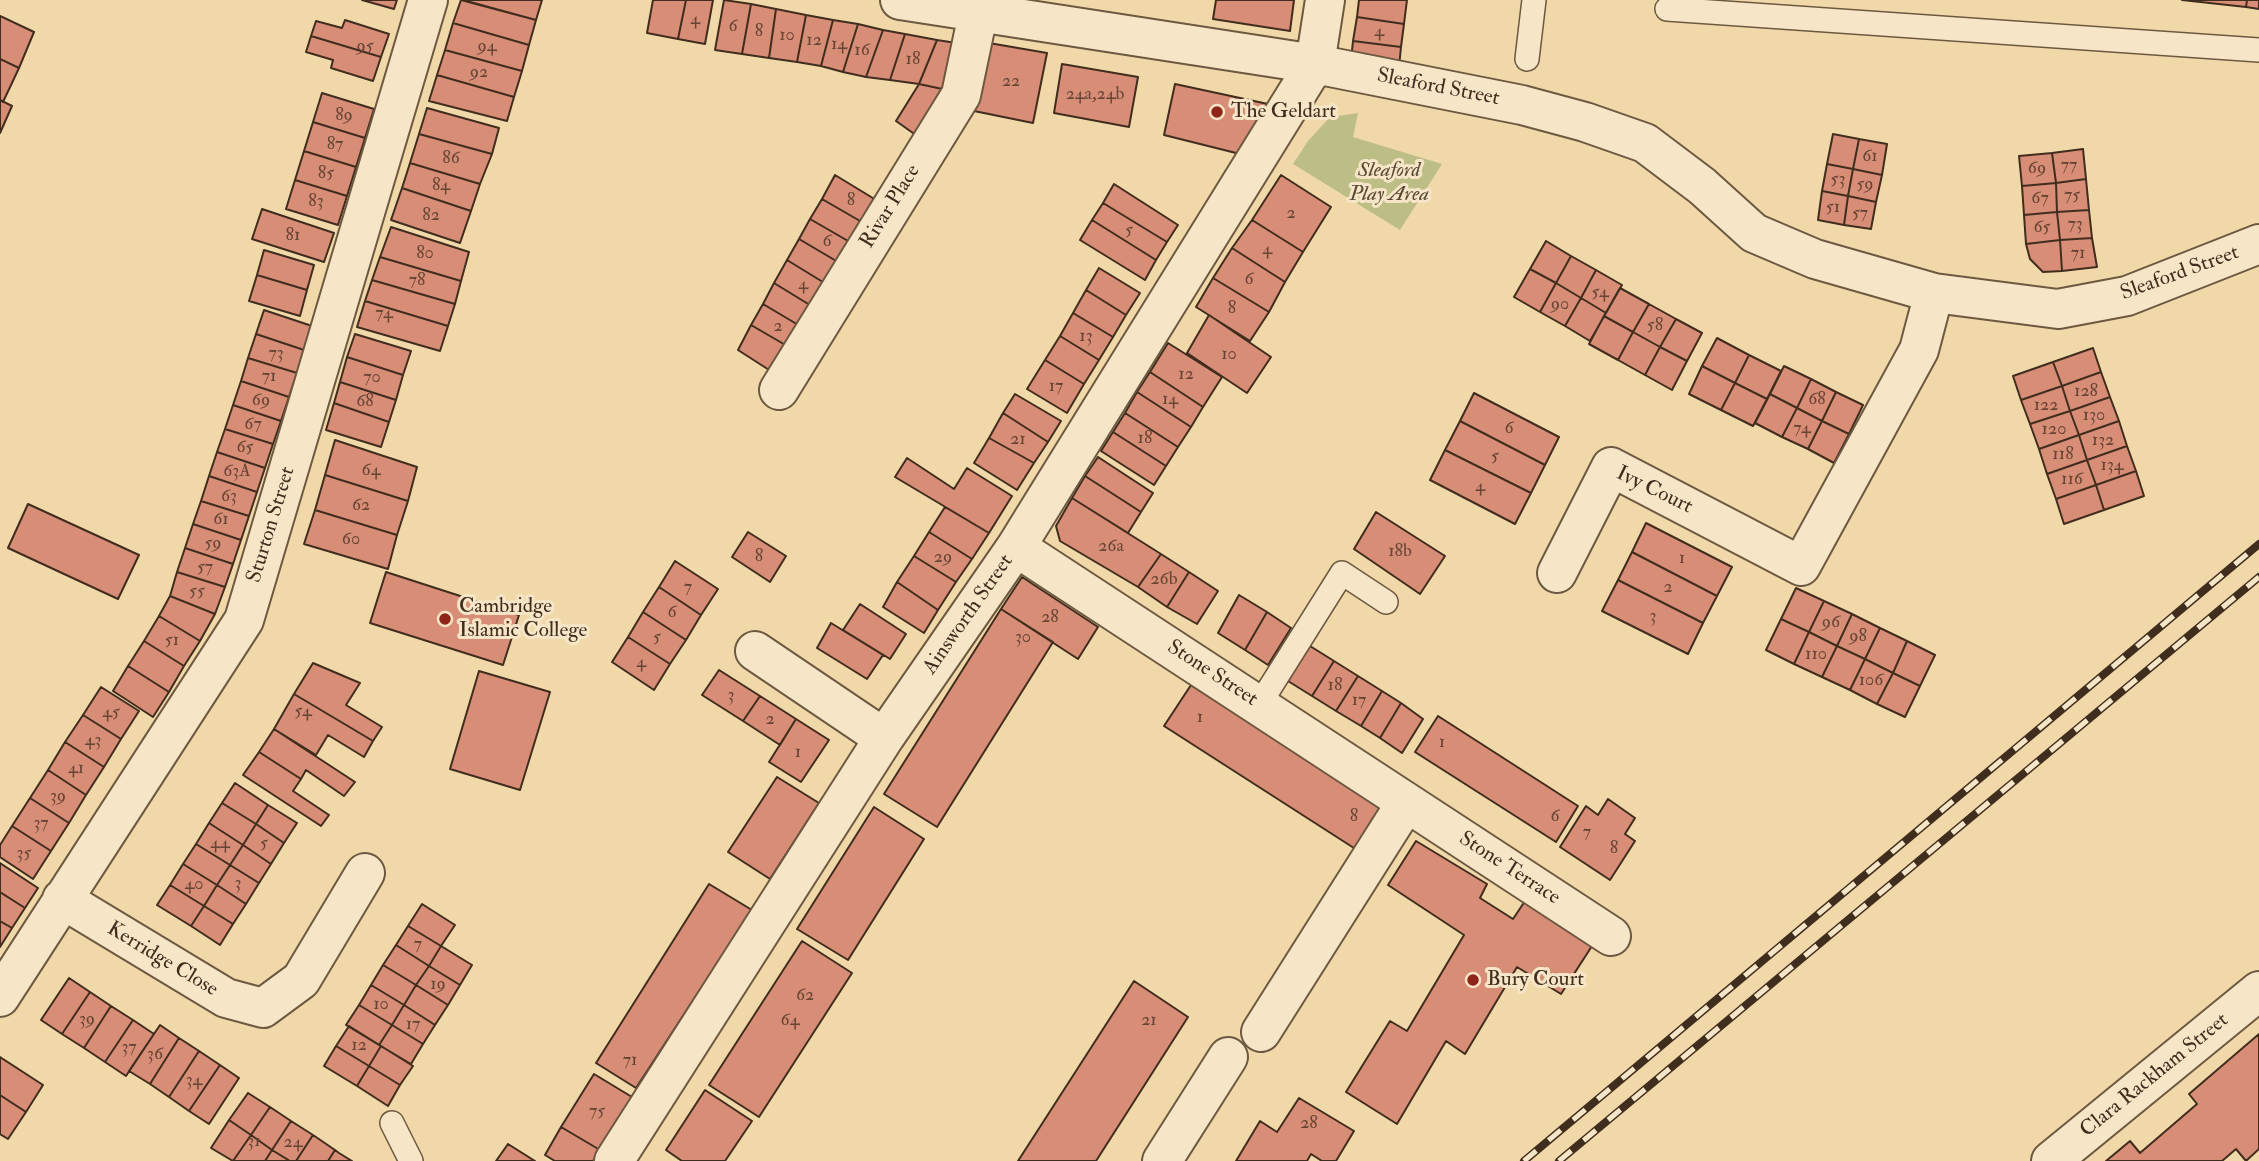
<!DOCTYPE html>
<style>
body{margin:0}
canvas{display:block;background:#f1d8a9}
</style>
<canvas width="2259" height="1161"></canvas>
<script>
const ctx = document.querySelector('canvas').getContext('2d');
ctx.lineJoin = 'round';
function fillPath(path, color) { ctx.fillStyle = color; ctx.fill(path, 'evenodd'); }
const toPath = rows => new Path2D(rows.map(r => 'M' + r).join(''));
function stroke(path, color, width, dash) { ctx.strokeStyle = color; ctx.lineWidth = width; ctx.lineCap = dash ? 'butt' : 'round'; ctx.setLineDash(dash || []); ctx.stroke(path); }
function label(font, color, halo, rows, align = 'center') {
  ctx.font = font + ' "IM FELL Double Pica",serif'; ctx.lineWidth = 6; ctx.setLineDash([]); ctx.textBaseline = 'middle'; ctx.strokeStyle = halo; ctx.fillStyle = color; for (const [text, x, y, turn = 0] of rows) {
    ctx.save(); ctx.translate(x, y); ctx.rotate((+turn || 0) * Math.PI / 180); ctx.textAlign = isNaN(turn) ? turn : align; if (halo) ctx.strokeText(text, 0, 0); ctx.fillText(text, 0, 0); ctx.restore();
  }
}
fillPath(toPath([
 [1358,113,1353,137,1442,164,1400,230,1293,164,1308,141,1330,117]
]), '#bcbe86');
const building = toPath([
 [362,0,397,0,394,9,362,0],
 [461,0,536,20,529,45,453,23,461,0],
 [463,0,542,0,536,20,463,0],
 [653,0,686,0,678,39,647,33,653,0],
 [686,0,713,0,705,44,678,39,686,0],
 [724,0,751,4,742,54,715,50,724,0],
 [1216,0,1294,0,1290,31,1213,19,1216,0],
 [1359,0,1407,0,1404,24,1357,17,1359,0],
 [2182,0,2247,0,2246,7,2182,0],
 [2247,0,2259,0,2259,9,2246,7,2247,0],
 [751,4,776,9,769,58,742,54,751,4],
 [776,9,806,15,797,62,769,58,776,9],
 [806,15,833,20,821,66,797,62,806,15],
 [0,16,34,32,19,68,0,59,0,16],
 [1357,17,1404,24,1401,47,1353,41,1357,17],
 [345,20,389,34,381,57,311,36,316,21,342,28,345,20],
 [833,20,858,24,843,72,821,66,833,20],
 [453,23,529,45,522,71,445,50,453,23],
 [858,24,883,30,866,77,843,72,858,24],
 [883,30,905,34,890,80,866,77,883,30],
 [905,34,937,40,919,84,890,80,905,34],
 [311,36,381,57,373,81,331,68,333,60,306,52,311,36],
 [937,40,969,45,947,90,919,84,937,40],
 [1353,41,1401,47,1399,67,1351,60,1353,41],
 [989,43,1047,53,1033,123,974,111,989,43],
 [445,50,522,71,514,97,437,75,445,50],
 [0,59,19,68,3,102,0,100,0,59],
 [1062,64,1138,77,1129,127,1054,113,1062,64],
 [437,75,514,97,507,121,429,101,437,75],
 [919,84,947,90,920,138,896,121,919,84],
 [1175,84,1268,104,1240,154,1164,135,1175,84],
 [322,93,374,109,365,138,313,122,322,93],
 [0,100,12,106,0,133,0,100],
 [427,108,499,128,492,154,419,134,427,108],
 [313,122,365,138,356,167,304,151,313,122],
 [419,134,492,154,480,184,410,163,419,134],
 [1833,134,1859,139,1853,169,1827,164,1833,134],
 [1859,139,1887,144,1882,175,1853,169,1859,139],
 [2083,149,2086,179,2056,183,2052,153,2083,149],
 [304,151,356,167,347,196,295,180,304,151],
 [2052,153,2056,183,2022,186,2019,156,2052,153],
 [410,163,480,184,471,211,402,188,410,163],
 [1827,164,1853,169,1848,196,1822,191,1827,164],
 [1853,169,1882,175,1876,202,1848,196,1853,169],
 [835,175,881,203,867,225,822,199,835,175],
 [1281,175,1331,207,1303,252,1252,220,1281,175],
 [2086,179,2089,210,2057,212,2056,183,2086,179],
 [295,180,347,196,338,225,286,209,295,180],
 [2056,183,2057,212,2024,215,2022,186,2056,183],
 [1114,184,1178,225,1167,242,1103,203,1114,184],
 [402,188,471,211,460,243,391,220,402,188],
 [1822,191,1848,196,1844,225,1818,220,1822,191],
 [1848,196,1876,202,1871,229,1844,225,1848,196],
 [822,199,867,225,855,245,810,219,822,199],
 [1103,203,1167,242,1156,260,1092,220,1103,203],
 [262,209,334,233,324,262,252,239,262,209],
 [2089,210,2092,238,2060,240,2057,212,2089,210],
 [2057,212,2060,240,2026,244,2024,215,2057,212],
 [810,219,855,245,843,265,799,239,810,219],
 [1092,220,1156,260,1145,280,1080,240,1092,220],
 [1252,220,1303,252,1285,282,1232,248,1252,220],
 [391,227,469,252,461,281,380,257,391,227],
 [2092,238,2097,267,2062,271,2060,240,2092,238],
 [799,239,843,265,831,287,787,260,799,239],
 [2060,240,2062,271,2043,272,2030,259,2026,244,2060,240],
 [1546,241,1571,256,1556,283,1530,269,1546,241],
 [1232,248,1285,282,1269,312,1213,278,1232,248],
 [264,250,314,265,307,290,257,275,264,250],
 [1571,256,1596,270,1581,298,1556,283,1571,256],
 [380,257,461,281,455,304,372,280,380,257],
 [787,260,831,287,818,310,774,283,787,260],
 [1099,268,1140,293,1126,315,1086,290,1099,268],
 [1530,269,1556,283,1540,312,1514,297,1530,269],
 [1596,270,1622,285,1606,313,1581,298,1596,270],
 [257,275,307,290,300,316,249,301,257,275],
 [1213,278,1269,312,1250,341,1196,307,1213,278],
 [372,280,455,304,448,326,365,301,372,280],
 [774,283,818,310,805,329,763,304,774,283],
 [1556,283,1581,298,1565,326,1540,312,1556,283],
 [1620,288,1649,304,1633,332,1604,316,1620,288],
 [1086,290,1126,315,1113,337,1073,313,1086,290],
 [1581,298,1606,313,1590,341,1565,326,1581,298],
 [365,301,448,326,440,351,357,327,365,301],
 [763,304,805,329,794,350,751,325,763,304],
 [1649,304,1676,319,1660,347,1633,332,1649,304],
 [264,310,312,326,304,350,256,334,264,310],
 [1073,313,1113,337,1099,360,1060,336,1073,313],
 [1209,315,1271,357,1247,393,1187,353,1209,315],
 [1604,316,1633,332,1618,360,1589,344,1604,316],
 [1676,319,1702,333,1687,361,1660,347,1676,319],
 [751,325,794,350,780,377,738,350,751,325],
 [1633,332,1660,347,1645,375,1618,360,1633,332],
 [256,334,304,350,297,373,248,358,256,334],
 [355,334,411,351,403,375,347,357,355,334],
 [1060,336,1099,360,1084,384,1045,360,1060,336],
 [1717,338,1749,355,1735,383,1702,366,1717,338],
 [1168,343,1222,377,1203,407,1150,372,1168,343],
 [1660,347,1687,361,1672,390,1645,375,1660,347],
 [2093,348,2101,372,2062,386,2053,362,2093,348],
 [1749,355,1781,371,1767,399,1735,383,1749,355],
 [347,357,403,375,396,400,340,382,347,357],
 [248,358,297,373,289,397,241,381,248,358],
 [1045,360,1084,384,1067,413,1027,389,1045,360],
 [2053,362,2062,386,2021,400,2013,376,2053,362],
 [1702,366,1735,383,1721,410,1689,394,1702,366],
 [1784,366,1811,379,1797,408,1770,394,1784,366],
 [1150,372,1203,407,1191,427,1137,392,1150,372],
 [2101,372,2110,397,2070,411,2062,386,2101,372],
 [1811,379,1836,392,1822,421,1797,408,1811,379],
 [241,381,289,397,281,421,233,405,241,381],
 [340,382,396,400,389,422,334,403,340,382],
 [1735,383,1767,399,1753,426,1721,410,1735,383],
 [2062,386,2070,411,2030,424,2021,400,2062,386],
 [1137,392,1191,427,1178,447,1125,413,1137,392],
 [1836,392,1863,405,1849,434,1822,421,1836,392],
 [1474,393,1559,437,1545,465,1460,421,1474,393],
 [1015,394,1061,421,1048,442,1003,413,1015,394],
 [1770,394,1797,408,1782,437,1755,423,1770,394],
 [2110,397,2119,421,2079,435,2070,411,2110,397],
 [334,403,389,422,381,447,326,430,334,403],
 [233,405,281,421,273,444,225,429,233,405],
 [1797,408,1822,421,1808,449,1782,437,1797,408],
 [2070,411,2079,435,2039,449,2030,424,2070,411],
 [1003,413,1048,442,1034,463,989,438,1003,413],
 [1125,413,1178,447,1166,466,1113,432,1125,413],
 [1460,421,1545,465,1531,493,1445,450,1460,421],
 [1822,421,1849,434,1834,463,1808,449,1822,421],
 [2119,421,2127,446,2087,460,2079,435,2119,421],
 [225,429,273,444,265,468,217,452,225,429],
 [1113,432,1166,466,1154,485,1101,451,1113,432],
 [2079,435,2087,460,2047,474,2039,449,2079,435],
 [989,438,1034,463,1017,490,974,463,989,438],
 [335,440,417,467,408,501,325,475,335,440],
 [2127,446,2136,471,2096,485,2087,460,2127,446],
 [1445,450,1531,493,1515,524,1430,480,1445,450],
 [217,452,265,468,257,492,209,476,217,452],
 [1098,457,1153,493,1141,512,1085,476,1098,457],
 [907,458,954,489,967,468,1012,496,989,533,895,477,907,458],
 [2087,460,2096,485,2056,499,2047,474,2087,460],
 [2136,471,2144,496,2104,510,2096,485,2136,471],
 [325,475,408,501,397,535,315,510,325,475],
 [209,476,257,492,249,516,201,501,209,476],
 [1085,476,1141,512,1128,533,1072,498,1085,476],
 [2096,485,2104,510,2064,524,2056,499,2096,485],
 [1072,498,1161,554,1138,587,1060,541,1056,526,1072,498],
 [201,501,249,516,241,540,193,524,201,501],
 [28,504,139,555,118,599,8,548,28,504],
 [945,507,989,533,972,559,929,532,945,507],
 [315,510,397,535,388,569,304,544,315,510],
 [1376,512,1445,556,1420,594,1354,549,1376,512],
 [1646,523,1732,567,1717,596,1632,552,1646,523],
 [193,524,241,540,233,564,185,548,193,524],
 [748,532,786,556,770,582,732,557,748,532],
 [929,532,972,559,956,582,914,556,929,532],
 [185,548,233,564,225,587,177,572,185,548],
 [1632,552,1717,596,1703,623,1618,580,1632,552],
 [1161,554,1189,572,1167,607,1138,587,1161,554],
 [914,556,956,582,938,610,897,582,914,556],
 [675,561,718,589,701,615,659,587,675,561],
 [177,572,225,587,215,614,170,596,177,572],
 [386,572,519,615,503,665,370,623,386,572],
 [1189,572,1218,591,1197,624,1167,607,1189,572],
 [1022,577,1098,627,1078,659,1001,609,1022,577],
 [1618,580,1703,623,1688,654,1602,611,1618,580],
 [897,582,938,610,924,633,883,607,897,582],
 [659,587,701,615,686,640,643,612,659,587],
 [1796,588,1824,601,1809,632,1781,619,1796,588],
 [1239,595,1267,612,1245,650,1218,633,1239,595],
 [170,596,215,614,200,641,159,616,170,596],
 [1824,601,1852,614,1837,646,1809,632,1824,601],
 [860,604,906,634,890,659,843,630,860,604],
 [1001,609,1053,642,937,827,884,794,1001,609],
 [643,612,686,640,670,664,628,637,643,612],
 [1267,612,1291,628,1268,665,1245,650,1267,612],
 [1852,614,1880,628,1865,659,1837,646,1852,614],
 [159,616,200,641,184,666,144,641,159,616],
 [1781,619,1809,632,1794,664,1766,650,1781,619],
 [831,623,883,655,867,679,817,648,831,623],
 [1880,628,1907,641,1893,673,1865,659,1880,628],
 [1809,632,1837,646,1822,677,1794,664,1809,632],
 [628,637,670,664,654,690,612,662,628,637],
 [144,641,184,666,169,692,128,666,144,641],
 [1907,641,1935,655,1920,686,1893,673,1907,641],
 [1310,646,1334,661,1312,696,1288,681,1310,646],
 [1837,646,1865,659,1850,690,1822,677,1837,646],
 [1865,659,1893,673,1877,704,1850,690,1865,659],
 [1334,661,1358,676,1336,711,1312,696,1334,661],
 [313,663,360,683,346,705,382,727,373,741,294,694,313,663],
 [128,666,169,692,153,717,113,691,128,666],
 [719,670,760,696,743,721,702,695,719,670],
 [479,671,550,692,520,790,450,769,479,671],
 [1893,673,1920,686,1905,717,1877,704,1893,673],
 [1358,676,1382,691,1361,726,1336,711,1358,676],
 [1191,685,1384,809,1357,850,1164,726,1191,685],
 [101,687,139,711,121,739,83,715,101,687],
 [1382,691,1401,703,1380,738,1361,726,1382,691],
 [294,694,373,741,364,757,328,735,316,755,274,729,294,694],
 [760,696,796,719,780,745,743,721,760,696],
 [1401,703,1423,719,1402,753,1380,738,1401,703],
 [83,715,121,739,104,767,65,742,83,715],
 [1438,716,1578,806,1556,842,1415,752,1438,716],
 [796,719,829,740,801,782,769,762,796,719],
 [274,729,355,782,344,796,306,770,301,779,259,752,274,729],
 [65,742,104,767,86,795,48,770,65,742],
 [259,752,301,779,293,791,329,815,321,826,243,775,259,752],
 [48,770,86,795,69,823,30,798,48,770],
 [777,777,819,803,770,879,728,852,777,777],
 [235,783,268,805,256,824,222,803,235,783],
 [30,798,69,823,51,851,12,826,30,798],
 [1608,799,1635,818,1625,834,1635,841,1610,880,1560,847,1586,806,1598,815,1608,799],
 [222,803,256,824,243,845,209,823,222,803],
 [268,805,297,823,284,843,256,824,268,805],
 [874,807,924,839,848,960,797,929,874,807],
 [209,823,243,845,230,865,196,844,209,823],
 [256,824,284,843,271,864,243,845,256,824],
 [12,826,51,851,33,879,0,857,0,845,12,826],
 [1416,841,1487,884,1480,898,1513,919,1525,901,1592,946,1561,994,1517,967,1465,1054,1446,1041,1397,1124,1346,1092,1390,1021,1407,1031,1464,935,1388,885,1416,841],
 [196,844,230,865,217,885,183,864,196,844],
 [243,845,271,864,259,883,230,865,243,845],
 [0,863,38,888,25,908,0,892,0,863],
 [183,864,217,885,204,906,170,885,183,864],
 [230,865,259,883,246,904,217,885,230,865],
 [709,884,752,910,636,1088,596,1063,709,884],
 [170,885,204,906,191,926,157,905,170,885],
 [217,885,246,904,233,924,204,906,217,885],
 [0,892,25,908,12,928,0,921,0,892],
 [422,904,455,925,441,946,408,926,422,904],
 [204,906,233,924,220,945,191,926,204,906],
 [0,921,12,928,0,947,0,921],
 [408,926,441,946,429,966,396,945,408,926],
 [802,941,852,973,759,1117,709,1085,802,941],
 [396,945,429,966,416,985,383,965,396,945],
 [441,946,472,965,460,985,429,966,441,946],
 [383,965,416,985,404,1005,371,985,383,965],
 [429,966,460,985,448,1005,416,985,429,966],
 [69,978,90,992,62,1034,41,1020,69,978],
 [1134,981,1188,1017,1096,1161,1018,1161,1134,981],
 [371,985,404,1005,392,1025,359,1005,371,985],
 [416,985,448,1005,435,1025,404,1005,416,985],
 [90,992,111,1006,84,1048,62,1034,90,992],
 [359,1005,392,1025,379,1045,346,1025,359,1005],
 [404,1005,435,1025,423,1044,392,1025,404,1005],
 [111,1006,133,1020,105,1062,84,1048,111,1006],
 [133,1020,154,1034,126,1076,105,1062,133,1020],
 [160,1025,179,1038,150,1084,129,1071,160,1025],
 [392,1025,423,1044,411,1064,379,1045,392,1025],
 [349,1026,381,1046,369,1066,336,1046,349,1026],
 [2259,1034,2259,1149,2246,1161,2236,1149,2222,1161,2106,1161,2130,1141,2140,1153,2197,1104,2189,1094,2259,1034],
 [179,1038,199,1051,169,1097,150,1084,179,1038],
 [336,1046,369,1066,357,1086,324,1066,336,1046],
 [381,1046,413,1066,400,1085,369,1066,381,1046],
 [199,1051,220,1065,189,1111,169,1097,199,1051],
 [0,1057,43,1085,26,1112,0,1095,0,1057],
 [220,1065,239,1078,209,1124,189,1111,220,1065],
 [369,1066,400,1085,388,1106,357,1086,369,1066],
 [594,1074,632,1097,600,1150,561,1127,594,1074],
 [705,1090,752,1121,725,1161,682,1161,666,1150,705,1090],
 [248,1093,270,1107,251,1135,229,1120,248,1093],
 [0,1095,26,1112,8,1139,0,1134,0,1095],
 [1299,1098,1354,1131,1336,1161,1322,1161,1311,1154,1307,1161,1236,1161,1260,1121,1277,1132,1299,1098],
 [270,1107,291,1121,272,1150,251,1135,270,1107],
 [229,1120,251,1135,233,1161,211,1148,229,1120],
 [291,1121,313,1135,296,1161,290,1161,272,1150,291,1121],
 [561,1127,600,1150,593,1161,555,1161,545,1155,561,1127],
 [251,1135,272,1150,265,1161,233,1161,251,1135],
 [313,1135,335,1150,328,1161,296,1161,313,1135],
 [508,1144,535,1161,496,1161,508,1144],
 [272,1150,290,1161,265,1161,272,1150],
 [335,1150,339,1153,352,1161,328,1161,335,1150]
]);
fillPath(building, '#d88d76');
stroke(building, '#412d1e', 2);
const service = toPath([
 [1667,9,2259,50],
 [1527,59,1534,0],
 [1259,705,1342,573,1386,602],
 [392,1123,411,1161]
]);
const minor = toPath([
 [900,0,1315,64,1522,105,1585,122,1645,143,1702,186,1754,233,1815,259,1934,293,2058,309,2127,296,2259,244],
 [779,390,961,95,978,14],
 [1016,547,1611,936],
 [1557,573,1611,467,1801,566,1919,350,1934,293],
 [755,651,884,738],
 [62,899,226,998,263,1008,301,980,365,873],
 [0,997,244,620,428,0],
 [1261,1032,1406,803],
 [614,1161,884,738,1016,547,1315,64,1325,0],
 [1162,1161,1228,1057],
 [2051,1161,2259,991]
]);
stroke(service, '#6d5841', 26);
stroke(minor, '#6d5841', 42);
stroke(service, '#f6e6c7', 23);
stroke(minor, '#f6e6c7', 38);
const rail = toPath([
 [1524,1161,2259,544],
 [1559,1161,2259,577]
]);
stroke(rail, '#412d1e', 8);
stroke(rail, '#f6e6c7', 5, [16]);
for (const [x, y, r, color] of [
 [1217,112,7,"#8f2418"],
 [445,619,7,"#8f2418"],
 [1473,980,7,"#8f2418"]
]) { const dot = new Path2D(); dot.arc(x, y, r, 0, 2 * Math.PI); ctx.fillStyle = color; ctx.fill(dot); stroke(dot, '#f6e6c7', 2.5); }
label('18px', '#674534', null, [
 ["4",695,20],
 ["6",733,27],
 ["8",759,32],
 ["4",1379,32],
 ["10",787,36],
 ["12",814,41],
 ["14",839,45],
 ["95",365,47],
 ["94",487,47],
 ["16",862,51],
 ["18",913,60],
 ["92",479,73],
 ["22",1011,82],
 ["24a,24b",1095,95],
 ["89",344,116],
 ["87",335,145],
 ["61",1870,157],
 ["86",451,159],
 ["77",2069,166],
 ["69",2037,169],
 ["85",326,174],
 ["53",1838,180],
 ["59",1865,185],
 ["84",441,186],
 ["75",2072,196],
 ["67",2040,199],
 ["8",851,201],
 ["83",316,202],
 ["51",1833,208],
 ["2",1291,214],
 ["57",1860,214],
 ["82",431,216],
 ["73",2075,225],
 ["65",2042,228],
 ["5",1129,231],
 ["81",293,236],
 ["6",827,242],
 ["4",1267,250],
 ["80",425,254],
 ["71",2078,254],
 ["6",1249,280],
 ["78",417,281],
 ["4",803,285],
 ["54",1600,293],
 ["90",1560,305],
 ["8",1232,309],
 ["74",384,314],
 ["58",1655,326],
 ["2",778,327],
 ["13",1086,337],
 ["73",276,354],
 ["10",1229,355],
 ["12",1186,375],
 ["71",269,377],
 ["70",372,378],
 ["17",1056,387],
 ["128",2086,392],
 ["14",1170,400],
 ["68",1817,400],
 ["69",261,401],
 ["68",365,402],
 ["122",2046,406],
 ["130",2094,416],
 ["67",253,425],
 ["6",1509,429],
 ["74",1802,429],
 ["120",2054,430],
 ["18",1145,439],
 ["21",1018,440],
 ["132",2103,441],
 ["65",245,448],
 ["118",2063,455],
 ["5",1495,457],
 ["134",2112,466],
 ["64",371,471],
 ["63A",237,472],
 ["116",2072,480],
 ["4",1480,487],
 ["63",229,497],
 ["62",361,506],
 ["61",221,520],
 ["60",351,540],
 ["59",213,544],
 ["26a",1111,547],
 ["18b",1400,552],
 ["8",759,557],
 ["29",943,558],
 ["1",1682,559],
 ["57",205,568],
 ["26b",1164,580],
 ["7",688,588],
 ["2",1668,588],
 ["55",197,592],
 ["6",672,613],
 ["3",1653,617],
 ["28",1050,618],
 ["96",1831,623],
 ["98",1858,637],
 ["5",657,638],
 ["30",1023,638],
 ["51",172,641],
 ["110",1816,655],
 ["4",641,663],
 ["106",1871,681],
 ["18",1335,686],
 ["3",731,696],
 ["17",1359,701],
 ["54",303,712],
 ["45",111,713],
 ["1",1200,718],
 ["2",770,720],
 ["43",93,741],
 ["1",1442,743],
 ["1",798,753],
 ["41",76,769],
 ["39",58,797],
 ["8",1354,817],
 ["6",1555,817],
 ["37",41,824],
 ["7",1587,833],
 ["44",220,844],
 ["5",264,844],
 ["8",1614,849],
 ["35",24,854],
 ["3",238,884],
 ["40",194,885],
 ["7",418,945],
 ["19",438,985],
 ["62",805,996],
 ["10",381,1005],
 ["39",87,1020],
 ["64",790,1021],
 ["21",1149,1021],
 ["17",413,1025],
 ["12",359,1046],
 ["37",129,1048],
 ["36",155,1055],
 ["71",630,1061],
 ["34",194,1081],
 ["75",597,1112],
 ["28",1309,1124],
 ["31",254,1142],
 ["24",293,1143]
]);
label('21px', '#412d1e', '#f6e6c7', [
 ["Sleaford Street",1438,88,11],
 ["Rivar Place",891,207,-58],
 ["Sleaford Street",2180,274,-20],
 ["Ivy Court",1654,491,26],
 ["Sturton Street",272,525,-73],
 ["Ainsworth Street",969,615,-55],
 ["Stone Street",1212,674,33],
 ["Stone Terrace",1509,869,33],
 ["Kerridge Close",162,960,31],
 ["Clara Rackham Street",2155,1076,-39]
]);
label('21px', '#412d1e', '#f6e6c7', [
 ["The Geldart",1231,112],
 ["Cambridge",459,607],
 ["Islamic College",459,631],
 ["Bury Court",1487,980]
], 'left');
label('italic 21px', '#5a4a33', '#f6e6c7', [
 ["Sleaford",1389,171],
 ["Play Area",1389,195]
]);
</script>
